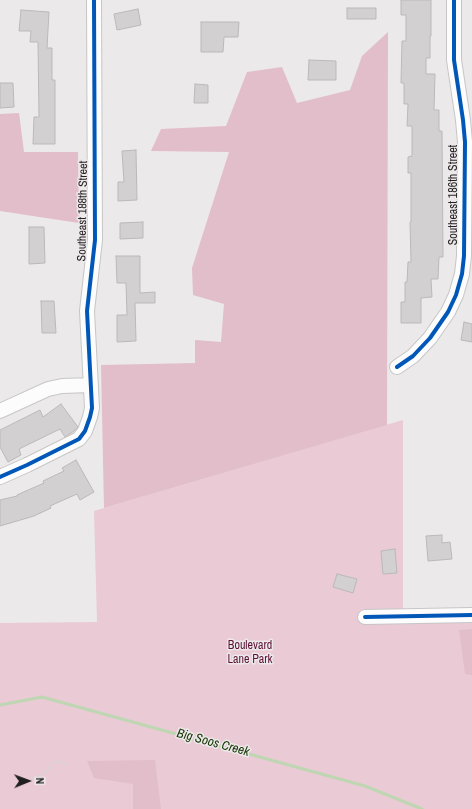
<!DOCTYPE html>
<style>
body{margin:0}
#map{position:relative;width:472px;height:809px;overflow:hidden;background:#ece9ea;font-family:"Archivo Narrow",sans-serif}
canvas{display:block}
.north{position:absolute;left:8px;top:761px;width:40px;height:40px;-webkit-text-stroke:3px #ede8ea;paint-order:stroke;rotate:89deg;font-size:11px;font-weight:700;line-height:16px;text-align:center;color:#211f20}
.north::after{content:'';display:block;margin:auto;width:14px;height:18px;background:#211f20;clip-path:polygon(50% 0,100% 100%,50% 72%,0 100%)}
</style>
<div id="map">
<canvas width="472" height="809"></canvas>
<div class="north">N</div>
</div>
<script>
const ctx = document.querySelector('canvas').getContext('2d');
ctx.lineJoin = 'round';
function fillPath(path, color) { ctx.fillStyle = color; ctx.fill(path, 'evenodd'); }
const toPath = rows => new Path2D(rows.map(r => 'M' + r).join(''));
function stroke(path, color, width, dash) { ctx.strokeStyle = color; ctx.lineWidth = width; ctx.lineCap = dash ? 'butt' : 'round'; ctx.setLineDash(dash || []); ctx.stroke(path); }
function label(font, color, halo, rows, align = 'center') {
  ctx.font = font + ' "Archivo Narrow",sans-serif'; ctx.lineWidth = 3; ctx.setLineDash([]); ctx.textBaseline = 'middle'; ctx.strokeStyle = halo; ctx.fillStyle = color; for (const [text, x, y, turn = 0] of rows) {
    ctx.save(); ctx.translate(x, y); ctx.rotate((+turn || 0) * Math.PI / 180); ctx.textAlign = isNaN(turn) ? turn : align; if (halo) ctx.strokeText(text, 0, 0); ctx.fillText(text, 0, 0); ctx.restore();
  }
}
fillPath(toPath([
 [403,420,403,623,472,622,472,809,0,809,0,623,97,622,94,511]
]), '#eacad5');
fillPath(toPath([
 [388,32,387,425,104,508,101,365,195,363,195,340,221,342,224,304,193,295,192,268,229,152,151,151,161,129,226,126,247,72,282,67,297,103,350,90,362,56],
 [19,113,24,152,78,152,79,223,0,211,0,114],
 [472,629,472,675,465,674,459,630],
 [155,760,161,809,133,809,133,784,94,778,87,761]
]), '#e2bdca');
stroke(toPath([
 [0,705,42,697,365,786,422,809]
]), '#bed6b2', 3);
const building = toPath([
 [401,0,431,0,431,36,430,36,430,58,426,58,426,74,435,74,434,110,439,110,439,131,442,131,443,257,439,257,438,279,431,279,432,297,421,298,421,323,401,323,401,302,405,302,405,282,407,282,408,262,411,262,410,222,411,222,411,173,408,173,408,157,412,156,412,126,407,126,408,104,404,104,404,83,401,83,402,41,406,41,406,15,401,15,401,0],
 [347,8,376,8,376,19,347,19,347,8],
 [138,9,141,25,117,30,114,14,138,9],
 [21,10,49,12,47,48,52,48,52,80,55,80,55,144,33,144,34,117,39,117,38,42,30,42,31,31,19,31,21,10],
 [201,22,239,22,238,37,224,37,223,52,201,52,201,22],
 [309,60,336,61,336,80,308,80,309,60],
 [0,83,13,83,14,107,0,108,0,83],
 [195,84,208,85,208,103,194,103,195,84],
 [136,150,137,200,118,201,118,182,124,182,122,151,136,150],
 [143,222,143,238,120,239,120,223,143,222],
 [29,227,44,227,45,263,29,264,29,227],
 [116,256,140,256,140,293,155,292,155,303,135,303,136,341,117,342,117,315,127,315,126,283,117,283,116,256],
 [41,301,54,301,56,333,42,333,41,301],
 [464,322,472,324,472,342,461,340,464,322],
 [61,404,78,427,74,431,65,437,60,429,19,449,21,455,8,462,0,447,0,430,40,410,43,417,61,404],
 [76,460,94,492,80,500,77,494,50,506,51,508,34,516,0,526,0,500,17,496,17,495,44,483,43,481,64,471,62,468,76,460],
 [442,535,442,543,450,542,452,559,428,561,426,536,442,535],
 [395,549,397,573,383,574,381,551,395,549],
 [337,574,357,579,353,593,333,587,337,574]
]);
fillPath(building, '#d2d0d1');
stroke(building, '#bab9b9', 1);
const minor = toPath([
 [397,367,413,356,430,338,448,312,456,295,462,274,464,256,465,142,463,120,454,60,454,0],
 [0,411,48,389,62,386,91,385],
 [0,477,27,465,79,439,85,431,90,417,92,408,87,311,95,240,94,0],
 [365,617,472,615]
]);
stroke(minor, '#c7c6c6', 16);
stroke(toPath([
 [31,778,38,778,55,762,62,762,66,765]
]), '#d6d5d6', 2, [3, 2]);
stroke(minor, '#fcfcfc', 14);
stroke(toPath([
 [397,367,413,356,430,338,448,312,456,295,462,274,464,256,465,142,463,120,454,60,454,0],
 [0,477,27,465,79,439,85,431,90,417,92,408,87,311,95,240,94,0],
 [365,617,472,615]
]), '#0057b8', 4);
label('12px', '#211f20', '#ede8ea', [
 ["Southeast 186th Street",454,195,-90],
 ["Southeast 188th Street",83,211,-89]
]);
label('12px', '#5c1235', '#ede8ea', [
 ["Boulevard",250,646],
 ["Lane Park",250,660]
]);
label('italic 13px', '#143500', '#ede8ea', [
 ["Big Soos Creek",213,743,15]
]);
</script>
